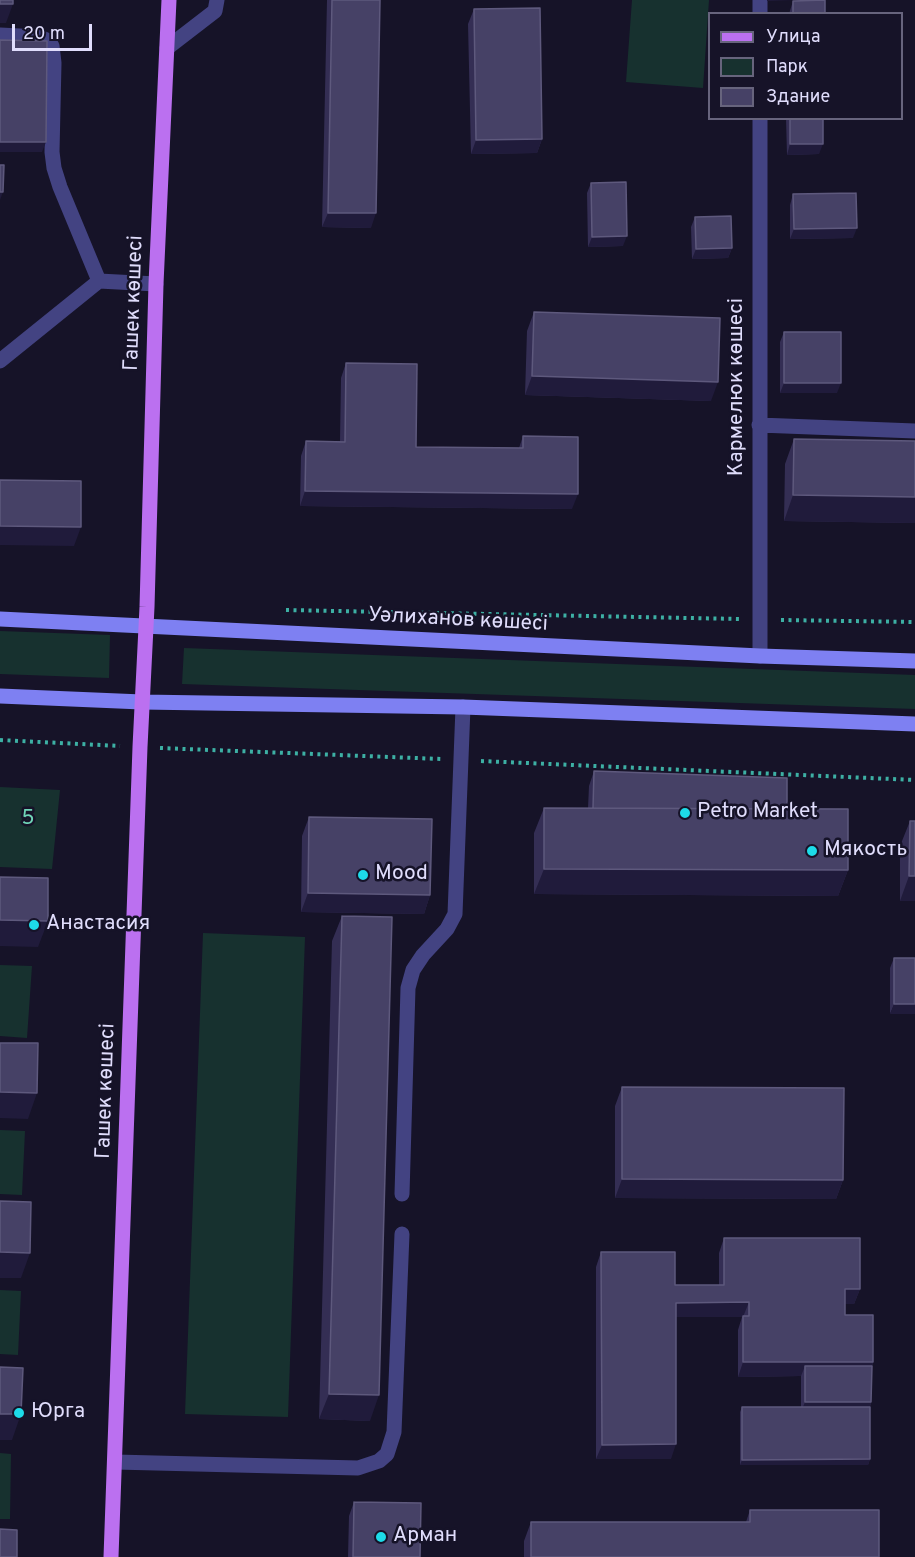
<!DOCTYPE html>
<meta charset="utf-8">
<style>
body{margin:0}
#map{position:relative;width:915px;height:1557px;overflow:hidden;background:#161328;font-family:Overpass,sans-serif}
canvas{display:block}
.legend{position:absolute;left:708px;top:12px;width:195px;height:108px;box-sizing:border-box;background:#161328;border:2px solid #67647d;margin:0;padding:8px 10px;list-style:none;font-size:18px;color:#e0ddfc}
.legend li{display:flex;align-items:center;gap:12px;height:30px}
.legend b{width:30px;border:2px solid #67647d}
.scale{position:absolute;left:12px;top:24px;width:80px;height:27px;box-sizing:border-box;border:3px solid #e0ddfc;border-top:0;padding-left:8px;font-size:18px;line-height:21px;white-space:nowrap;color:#e0ddfc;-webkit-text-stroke:4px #161328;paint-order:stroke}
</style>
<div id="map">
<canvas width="915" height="1557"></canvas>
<ul class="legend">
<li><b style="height:8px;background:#bb70f0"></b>Улица</li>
<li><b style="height:16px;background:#17312f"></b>Парк</li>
<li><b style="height:16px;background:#464166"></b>Здание</li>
</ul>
<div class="scale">20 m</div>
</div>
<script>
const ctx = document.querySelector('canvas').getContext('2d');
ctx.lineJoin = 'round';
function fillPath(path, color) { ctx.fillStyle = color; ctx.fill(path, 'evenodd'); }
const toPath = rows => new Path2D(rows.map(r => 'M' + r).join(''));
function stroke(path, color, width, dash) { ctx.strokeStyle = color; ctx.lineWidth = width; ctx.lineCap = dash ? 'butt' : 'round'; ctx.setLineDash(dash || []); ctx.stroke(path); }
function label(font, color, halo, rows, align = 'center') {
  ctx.font = font + ' Overpass,sans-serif'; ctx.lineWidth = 5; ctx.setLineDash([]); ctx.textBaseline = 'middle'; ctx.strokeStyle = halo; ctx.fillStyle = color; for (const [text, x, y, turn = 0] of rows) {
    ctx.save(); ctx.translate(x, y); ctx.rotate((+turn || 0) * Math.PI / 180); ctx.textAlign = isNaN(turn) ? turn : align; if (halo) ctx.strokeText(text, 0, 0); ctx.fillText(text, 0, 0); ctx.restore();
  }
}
fillPath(toPath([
 [632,0,709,0,703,88,626,82],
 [0,631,110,635,109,678,0,674],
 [184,648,915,675,915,709,182,684],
 [0,787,60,790,52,869,0,867],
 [203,933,305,937,288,1417,185,1414],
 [0,965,32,966,27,1038,0,1036],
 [0,1130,25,1131,22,1195,0,1194],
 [0,1290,21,1291,18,1355,0,1354],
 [0,1453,11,1454,10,1519,0,1519]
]), '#17312f');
stroke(toPath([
 [286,610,740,619],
 [781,620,915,622],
 [0,740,120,746],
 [160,748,441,759],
 [481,761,915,780]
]), '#3db0a4', 4, [3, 4.5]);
stroke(toPath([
 [760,14,760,0],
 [0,35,40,37,49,41,52,46,54,63,52,152,54,168,60,187,99,281],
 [167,48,215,11,217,0],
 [760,118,760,656],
 [0,361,99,281,156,284],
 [759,425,915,431],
 [402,1194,408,988,413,970,423,955,447,929,455,914,463,707],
 [115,1462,358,1468,379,1461,387,1454,394,1432,402,1234]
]), '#434382', 15);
stroke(toPath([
 [0,619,760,656,915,661],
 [0,696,142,702,463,707,915,724]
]), '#7e80f2', 15);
stroke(toPath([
 [111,1557,140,747,147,607,156,284,169,0]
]), '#bb70f0', 15);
fillPath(toPath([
 [327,0,380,0,371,228,322,227],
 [793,1,825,14,789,14],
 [474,9,542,139,537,153,471,154,468,24],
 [786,118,823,118,819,154,787,155],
 [591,183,623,246,588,247,587,193],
 [793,194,853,238,790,239,790,205],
 [695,217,732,248,728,258,692,259,691,227],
 [534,312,711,401,525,395,527,331],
 [784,332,837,393,780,393,780,342],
 [346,363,416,447,519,448,523,436,572,509,300,506,301,456,306,441,340,441,341,378],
 [794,439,915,441,915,523,784,521,785,464],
 [594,771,787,809,848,870,838,896,534,894,534,833,544,808,588,808,589,786],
 [309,817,430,895,424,914,301,912,302,836],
 [910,821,915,901,900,901,900,846],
 [342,916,370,1421,319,1419,332,941],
 [894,958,915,958,890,1014,890,968],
 [622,1087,843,1180,836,1199,615,1198,615,1106],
 [724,1238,860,1289,854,1304,845,1304,845,1315,873,1362,872,1366,871,1402,870,1407,870,1459,868,1465,740,1465,740,1412,742,1407,801,1407,801,1376,738,1377,738,1330,742,1317,676,1317,671,1459,596,1459,596,1267,601,1252,675,1285,719,1285,719,1253],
 [354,1502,420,1557,348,1557,349,1516],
 [750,1510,879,1557,524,1557,524,1541,531,1522,746,1522]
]), '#342e54');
fillPath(toPath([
 [767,0,793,0,767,1],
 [0,4,13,4,6,23,0,23],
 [542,139,537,153,471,154,476,140],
 [0,142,46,142,42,152,0,152],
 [790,144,823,144,819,154,787,155],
 [0,192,3,192,0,200],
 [328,213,376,213,371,228,322,227],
 [857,228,853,238,790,239,794,229],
 [627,236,623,246,588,247,592,237],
 [732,248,728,258,692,259,696,249],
 [532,376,718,382,711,401,525,395],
 [784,383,841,383,837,393,780,393],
 [305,491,578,494,572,509,300,506],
 [793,495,915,497,915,523,784,521],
 [0,526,81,527,74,546,0,545],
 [544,869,848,870,838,896,534,894],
 [909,876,915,876,915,901,900,901],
 [308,893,430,895,424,914,301,912],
 [0,920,48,921,38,947,0,946],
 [894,1004,915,1004,915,1014,890,1014],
 [0,1092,37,1093,28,1119,0,1118],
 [622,1179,843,1180,836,1199,615,1198],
 [0,1252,30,1253,21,1278,0,1278],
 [845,1289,860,1289,854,1304,839,1304],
 [749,1302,743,1317,671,1317,676,1303],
 [743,1362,873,1362,868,1376,805,1366,801,1376,738,1377],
 [329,1394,379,1395,370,1421,319,1419],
 [805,1402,871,1402,868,1412,801,1412],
 [0,1414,21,1414,12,1440,0,1440],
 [676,1444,671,1459,596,1459,602,1445],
 [870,1459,868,1465,740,1465,742,1460]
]), '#201b3b');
const building = toPath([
 [0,0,13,0,13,4,0,4,0,0],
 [332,0,380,0,376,213,328,213,332,0],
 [825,0,825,14,793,14,793,1,825,0],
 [540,8,542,139,476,140,474,9,540,8],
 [0,40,47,41,46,142,0,142,0,40],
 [790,118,823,118,823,144,790,144,790,118],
 [0,165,4,165,3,192,0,192,0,165],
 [626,182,627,236,592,237,591,183,626,182],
 [856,193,857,228,794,229,793,194,856,193],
 [731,216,732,248,696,249,695,217,731,216],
 [534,312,720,318,718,382,532,376,534,312],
 [784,332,841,332,841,383,784,383,784,332],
 [346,363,417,364,416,447,523,448,523,436,578,437,578,494,305,491,306,441,345,442,346,363],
 [794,439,915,441,915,497,793,495,794,439],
 [0,480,81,481,81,527,0,526,0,480],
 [594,771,787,778,787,809,593,808,594,771],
 [544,808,848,809,848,870,544,869,544,808],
 [309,817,432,819,430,895,308,893,309,817],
 [910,821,915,821,915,876,909,876,910,821],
 [0,877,48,878,48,921,0,920,0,877],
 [342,916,392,917,379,1395,329,1394,342,916],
 [894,958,915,958,915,1004,894,1004,894,958],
 [0,1043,38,1043,37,1093,0,1092,0,1043],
 [622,1087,844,1088,843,1180,622,1179,622,1087],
 [0,1201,31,1202,30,1253,0,1252,0,1201],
 [724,1238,860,1238,860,1289,845,1289,845,1315,873,1315,873,1362,743,1362,743,1316,749,1316,749,1302,676,1303,676,1444,602,1445,601,1252,675,1252,675,1285,724,1285,724,1238],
 [805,1366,872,1366,871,1402,805,1402,805,1366],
 [0,1367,23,1368,21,1414,0,1414,0,1367],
 [742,1407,870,1407,870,1459,742,1460,742,1407],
 [354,1502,421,1503,420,1557,353,1557,354,1502],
 [750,1510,879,1510,879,1557,531,1557,531,1522,750,1522,750,1510],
 [0,1529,17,1530,17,1557,0,1557,0,1529]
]);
fillPath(building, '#464166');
stroke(building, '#5e597d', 1.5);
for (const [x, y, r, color] of [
 [685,813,6,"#1ddbe8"],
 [812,851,6,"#1ddbe8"],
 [363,875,6,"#1ddbe8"],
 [34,925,6,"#1ddbe8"],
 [19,1413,6,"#1ddbe8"],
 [381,1537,6,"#1ddbe8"]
]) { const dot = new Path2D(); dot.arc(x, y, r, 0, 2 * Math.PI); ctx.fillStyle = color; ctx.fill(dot); stroke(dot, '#161328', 2); }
label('21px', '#e0ddfc', '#161328', [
 ["Гашек көшесі",135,303,-88],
 ["Кармелюк көшесі",738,387,-90],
 ["Уәлиханов көшесі",458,621,3],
 ["Гашек көшесі",107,1091,-88]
]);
label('21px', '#e0ddfc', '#161328', [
 ["Petro Market",697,813],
 ["Мякость",824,851],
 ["Mood",375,875],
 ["Анастасия",46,925],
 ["Юрга",31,1413],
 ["Арман",393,1537]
], 'left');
label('21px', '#70d5b8', '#161328', [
 ["5",28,820]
]);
</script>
